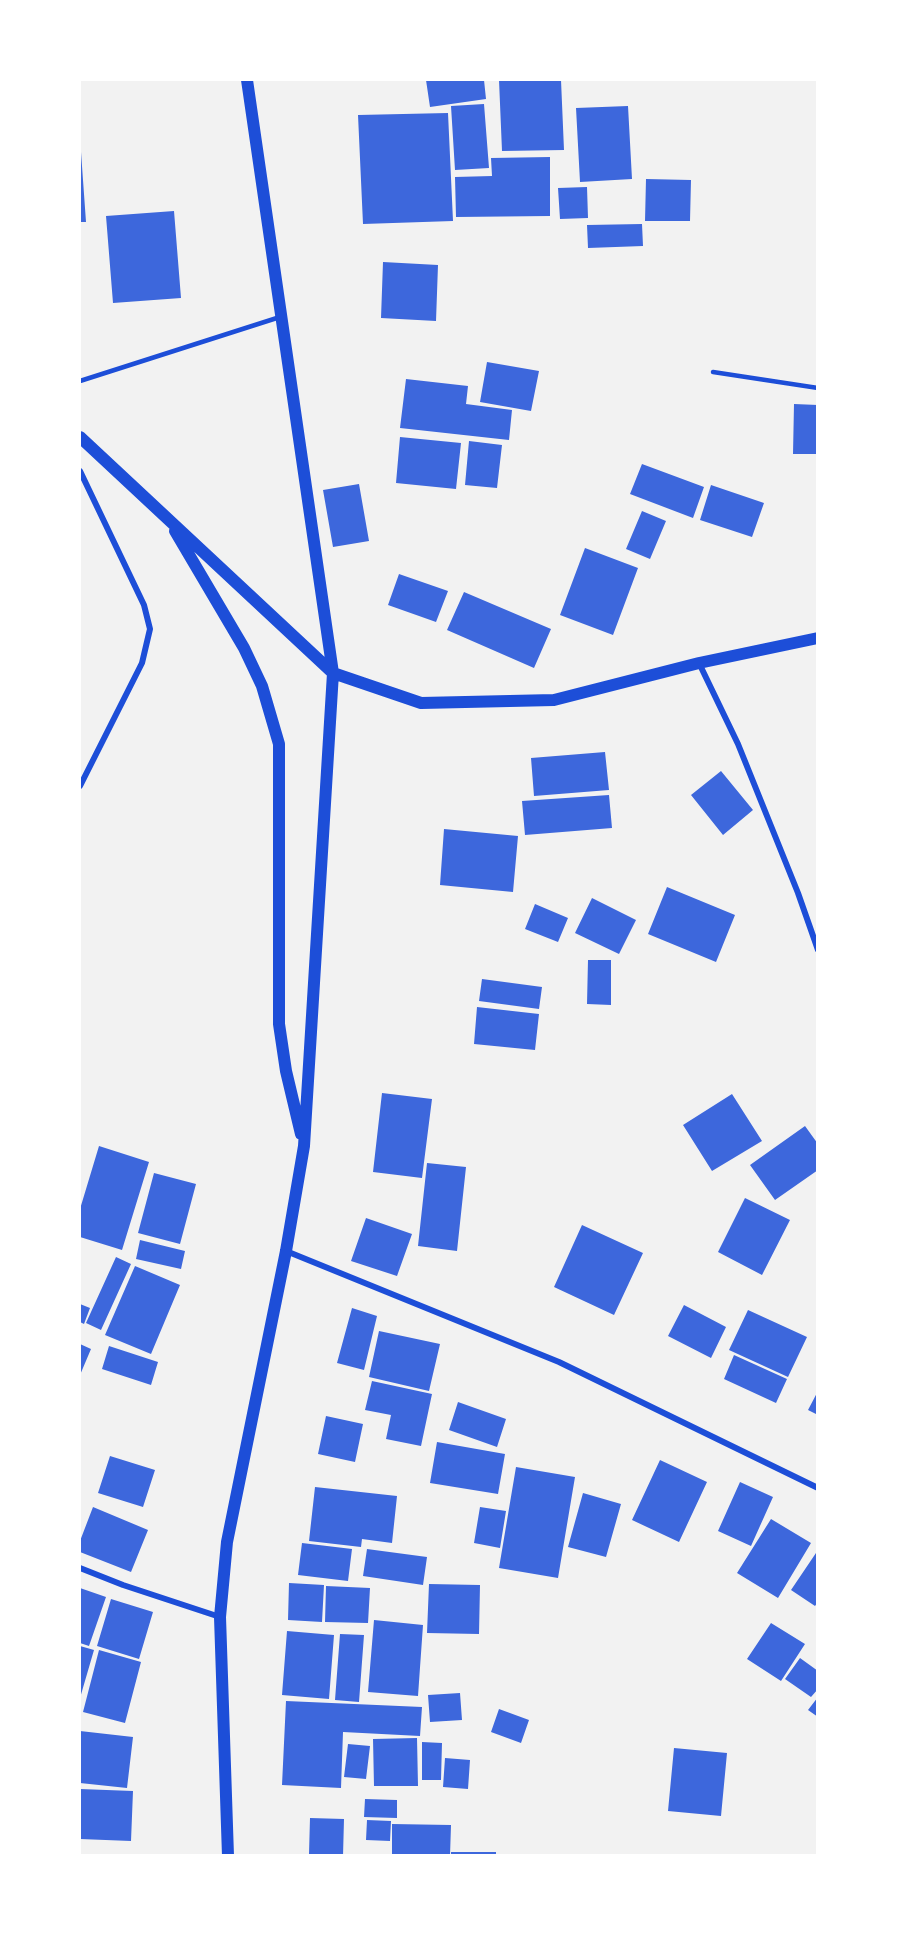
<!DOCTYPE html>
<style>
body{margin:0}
#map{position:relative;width:897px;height:1935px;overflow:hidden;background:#f2f2f2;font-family:"Work Sans",sans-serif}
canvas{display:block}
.frame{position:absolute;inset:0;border:81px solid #fff;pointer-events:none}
</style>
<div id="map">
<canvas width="897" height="1935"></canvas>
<div class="frame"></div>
</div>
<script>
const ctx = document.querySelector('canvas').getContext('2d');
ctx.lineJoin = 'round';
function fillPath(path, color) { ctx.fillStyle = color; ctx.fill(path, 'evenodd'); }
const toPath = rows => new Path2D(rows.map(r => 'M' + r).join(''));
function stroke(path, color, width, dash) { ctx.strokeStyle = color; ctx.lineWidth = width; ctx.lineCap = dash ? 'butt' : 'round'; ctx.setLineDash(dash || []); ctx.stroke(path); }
fillPath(toPath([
 [426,80,484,80,486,99,430,107],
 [499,80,561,80,564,150,502,151],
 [484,104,489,168,455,170,451,106],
 [628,106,632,179,580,182,576,108],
 [448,113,453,221,363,224,358,115],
 [80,152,81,152,86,222,80,222],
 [550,157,550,216,456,217,455,177,492,176,491,158],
 [646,179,691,180,690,221,645,221],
 [587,187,588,218,560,219,558,188],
 [174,211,181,298,113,303,106,216],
 [642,224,643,246,588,248,587,225],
 [383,262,438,265,436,321,381,318],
 [487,362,539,371,531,411,480,402],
 [406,379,468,386,466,404,512,410,509,440,400,428],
 [794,404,818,405,818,454,793,454],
 [400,437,461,443,456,489,396,483],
 [469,441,502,445,497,488,465,485],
 [642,464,704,487,693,518,630,494],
 [359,484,369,541,333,547,323,490],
 [711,485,764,503,752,537,700,520],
 [642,511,666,521,650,559,626,549],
 [585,548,638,568,613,635,560,615],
 [399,574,448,591,436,622,388,605],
 [464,592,551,629,534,668,447,630],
 [605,752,609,790,534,796,531,758],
 [721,771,753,810,723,835,691,795],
 [609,795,612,828,525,835,522,801],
 [444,829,518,836,513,892,440,885],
 [667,887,735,915,716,962,648,934],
 [592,898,636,920,619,954,575,933],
 [535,904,568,918,558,942,525,929],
 [588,960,611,960,611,1005,587,1004],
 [482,979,542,987,539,1009,479,1001],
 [477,1007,539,1014,535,1050,474,1044],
 [382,1093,432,1099,422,1178,373,1172],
 [732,1094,762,1141,712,1171,683,1125],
 [805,1126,818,1144,818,1170,775,1200,750,1165],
 [99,1146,149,1162,122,1250,80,1237,80,1209],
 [427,1163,466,1167,457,1251,418,1246],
 [154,1173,196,1184,180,1244,138,1233],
 [745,1198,790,1220,762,1275,718,1252],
 [366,1218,412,1234,397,1276,351,1261],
 [582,1225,643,1253,614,1315,554,1287],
 [140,1240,185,1251,181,1269,136,1259],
 [116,1257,131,1264,101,1330,86,1323],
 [135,1266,180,1285,151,1354,105,1335],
 [80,1304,90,1308,84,1324,80,1322],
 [684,1305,726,1327,711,1358,668,1336],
 [352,1308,377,1316,364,1370,337,1363],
 [748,1310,807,1337,788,1377,729,1350],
 [379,1331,440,1344,429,1391,369,1377],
 [80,1344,91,1349,80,1375],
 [109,1346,158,1362,151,1385,102,1369],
 [734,1355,787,1379,776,1403,724,1379],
 [372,1381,432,1394,421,1446,386,1439,391,1415,365,1410],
 [818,1391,818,1415,808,1410],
 [458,1402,506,1419,497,1447,449,1430],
 [326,1416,363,1424,355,1462,318,1454],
 [437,1442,505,1454,498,1494,430,1483],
 [110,1456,155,1470,143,1507,98,1493],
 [660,1460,707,1482,679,1542,632,1520],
 [516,1467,575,1477,558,1578,499,1568],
 [740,1482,773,1497,751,1546,718,1531],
 [315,1487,397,1496,392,1543,362,1539,361,1547,309,1541],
 [583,1493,621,1504,606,1557,568,1547],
 [93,1507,148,1530,131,1572,80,1552,80,1541],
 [480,1507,506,1511,500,1548,474,1543],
 [771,1519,811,1543,778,1598,737,1573],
 [302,1543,352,1549,348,1581,298,1575],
 [367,1549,427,1557,423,1585,363,1576],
 [818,1550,818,1602,815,1606,791,1590],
 [289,1583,324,1585,322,1622,288,1620],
 [429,1584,480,1585,479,1634,427,1633],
 [326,1586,370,1588,368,1623,325,1622],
 [80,1588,106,1597,89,1646,80,1643],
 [111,1599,153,1612,139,1659,97,1646],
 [374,1620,423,1625,418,1696,368,1692],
 [771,1623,805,1644,781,1681,747,1659],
 [287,1631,334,1635,329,1699,282,1695],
 [340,1634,364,1635,359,1702,335,1700],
 [80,1646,94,1650,80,1698],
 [99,1650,141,1662,125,1723,83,1712],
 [800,1658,818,1671,818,1689,811,1697,785,1679],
 [460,1693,462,1720,430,1722,428,1695],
 [818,1697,818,1717,808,1710],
 [286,1701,422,1707,420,1736,343,1732,341,1788,282,1785],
 [499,1709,529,1720,521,1743,491,1732],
 [80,1731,133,1737,127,1788,80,1783],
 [417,1738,418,1786,374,1786,373,1739],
 [422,1742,442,1743,441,1780,422,1780],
 [348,1744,370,1746,366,1779,344,1777],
 [674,1748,727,1753,721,1816,668,1811],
 [445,1758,470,1760,468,1789,443,1787],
 [80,1789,133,1791,131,1841,80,1839],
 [365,1799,397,1800,397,1818,364,1817],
 [310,1818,344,1819,343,1856,309,1854],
 [367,1820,391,1821,390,1841,366,1840],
 [392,1824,451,1825,450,1856,392,1856],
 [451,1852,496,1852,496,1856,451,1856]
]), '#3d67dc');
stroke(toPath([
 [713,372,818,388],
 [80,381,280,317]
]), '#1d4ed8', 4.5);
stroke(toPath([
 [80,471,144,605,150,629,142,663,80,786],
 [699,663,738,744,798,893,818,950],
 [286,1251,559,1362,818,1488],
 [80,1568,123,1585,220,1617]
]), '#1d4ed8', 6);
stroke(toPath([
 [80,437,333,673,421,703,554,700,699,663,818,638],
 [175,531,244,648,262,686,279,744,279,1024,286,1071,301,1134],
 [228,1856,220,1617,227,1542,286,1251,304,1146,333,673,247,80]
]), '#1d4ed8', 12);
</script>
